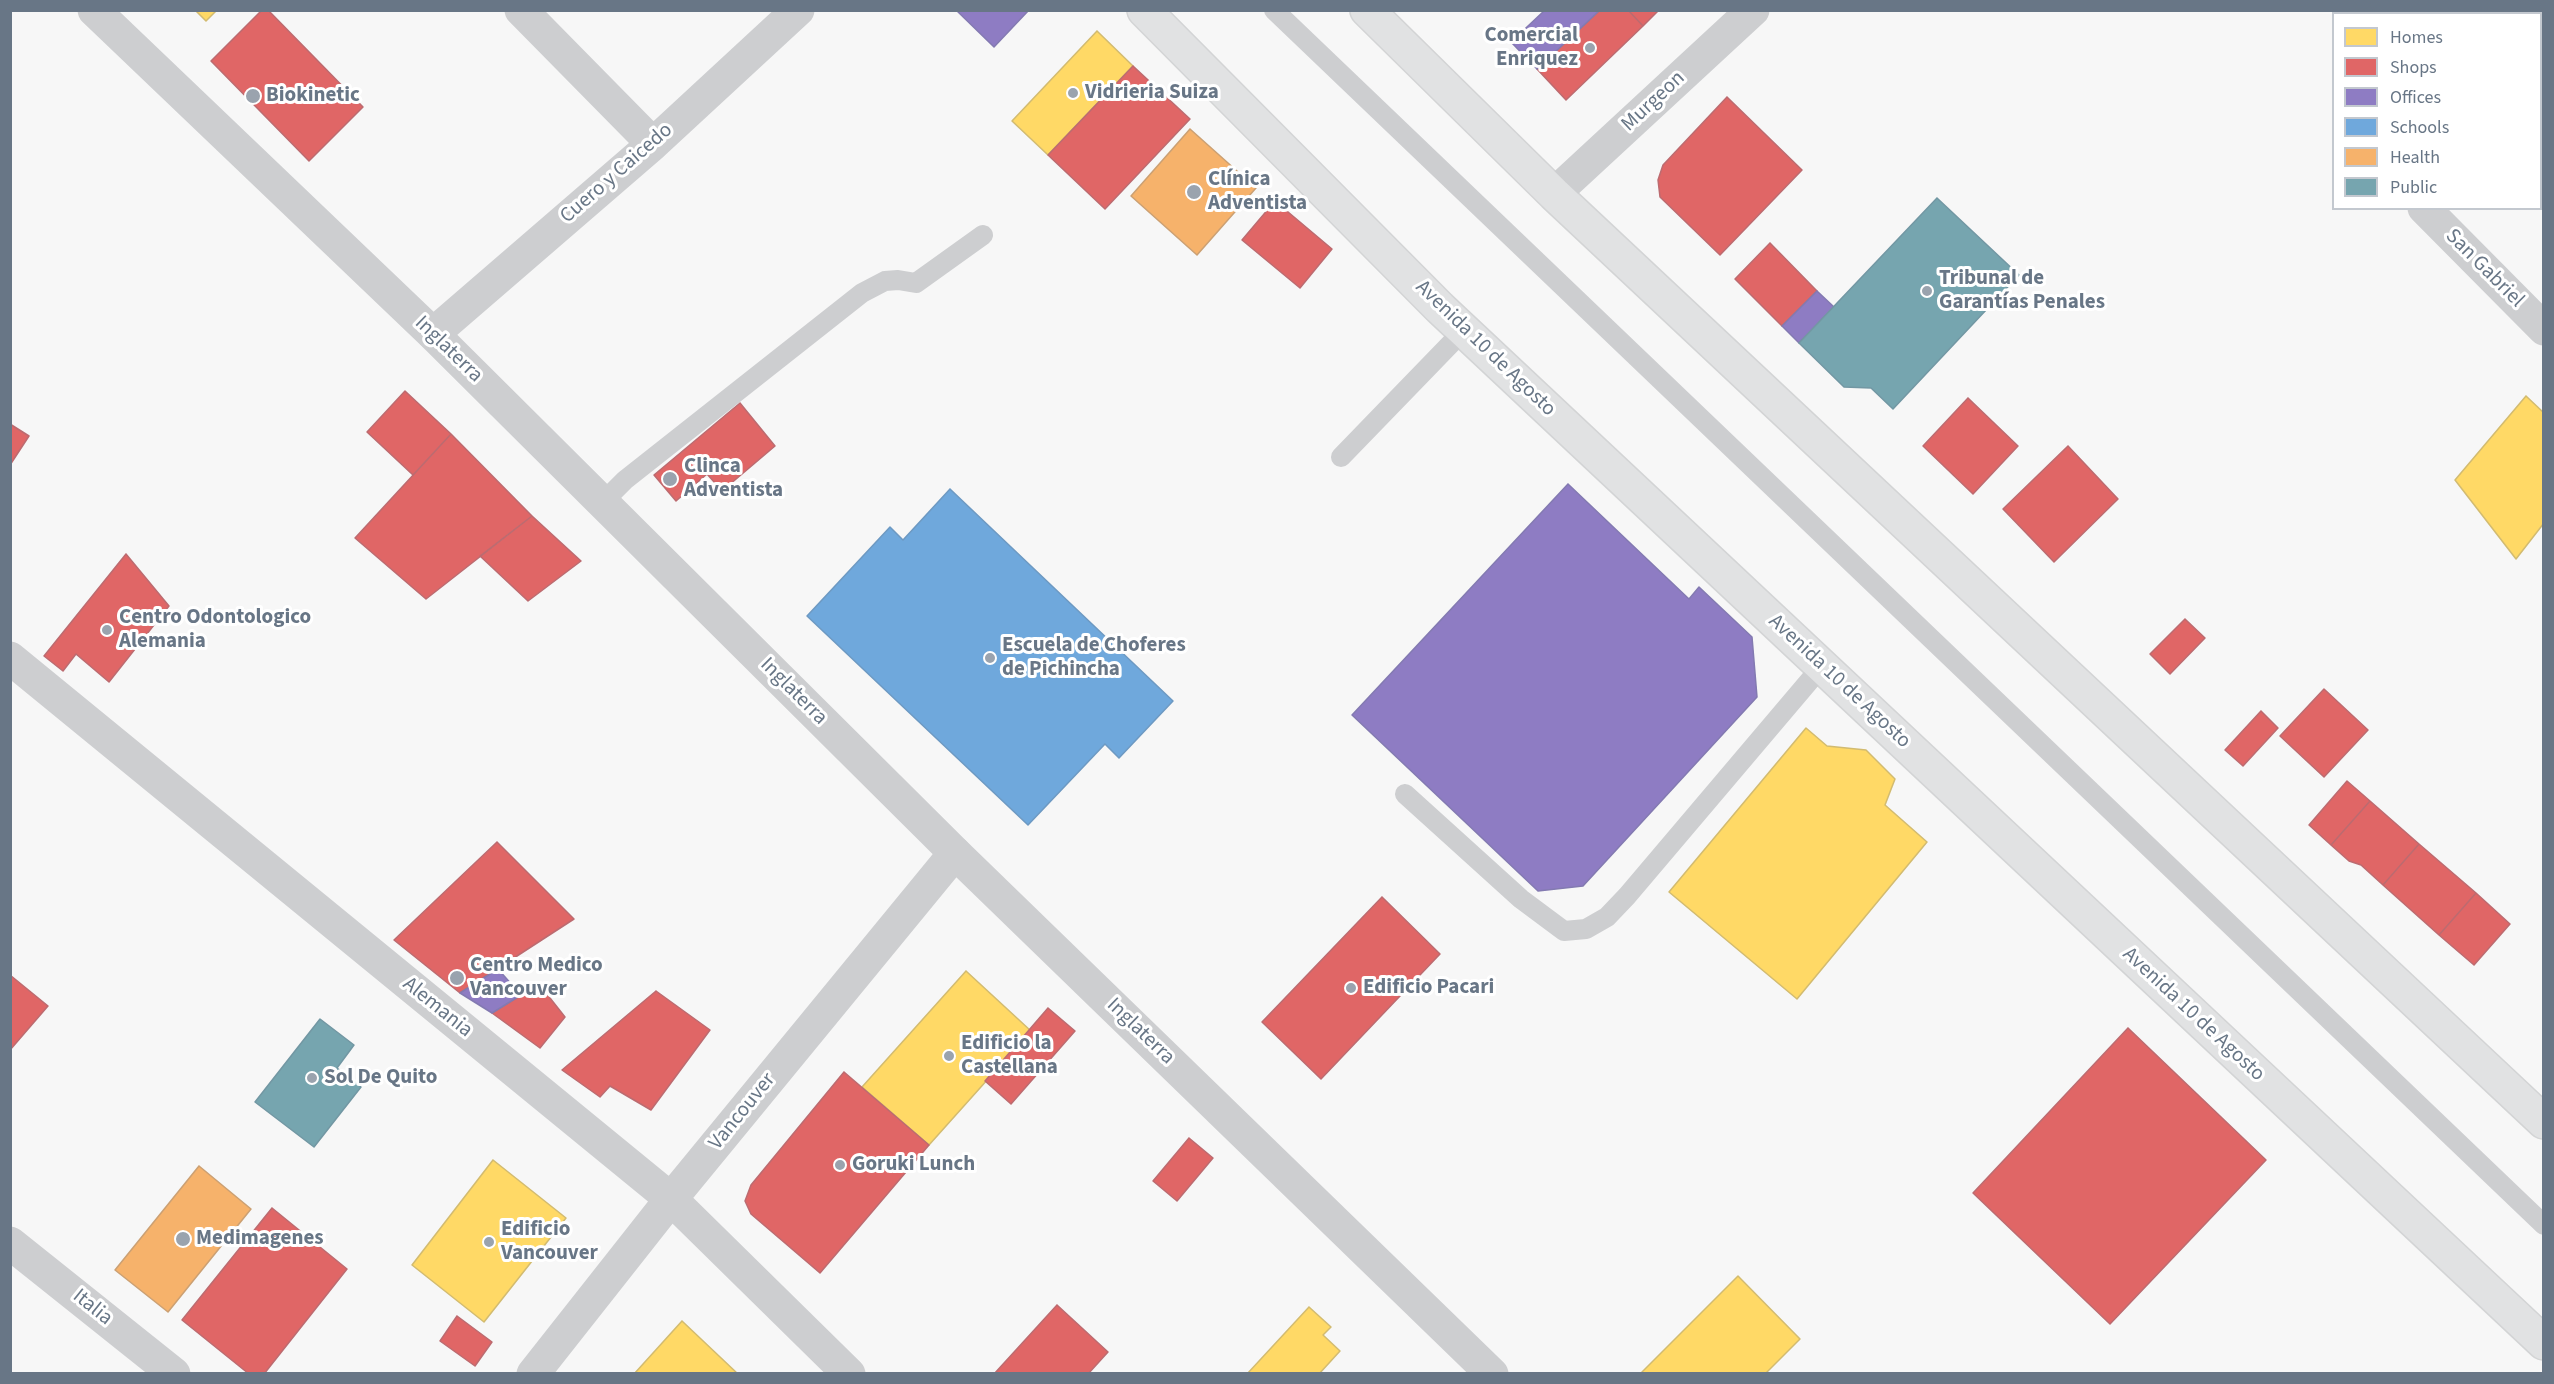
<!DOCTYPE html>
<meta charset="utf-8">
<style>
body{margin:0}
#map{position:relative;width:2554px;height:1384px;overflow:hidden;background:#f7f7f7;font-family:"Source Sans 3",sans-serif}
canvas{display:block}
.frame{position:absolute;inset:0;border:12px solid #687686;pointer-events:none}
.legend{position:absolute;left:2332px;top:12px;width:210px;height:198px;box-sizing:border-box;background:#fff;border:2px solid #c3c8cf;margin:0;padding:8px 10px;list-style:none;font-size:18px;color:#687686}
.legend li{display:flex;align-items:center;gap:12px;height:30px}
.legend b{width:30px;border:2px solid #c3c8cf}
</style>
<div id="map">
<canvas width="2554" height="1384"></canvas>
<div class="frame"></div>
<ul class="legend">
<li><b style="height:16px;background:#ffd966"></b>Homes</li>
<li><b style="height:16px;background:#e06666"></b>Shops</li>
<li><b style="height:16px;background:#8e7cc3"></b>Offices</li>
<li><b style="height:16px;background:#6fa8dc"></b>Schools</li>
<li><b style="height:16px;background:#f6b26b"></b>Health</li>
<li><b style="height:16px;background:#76a5af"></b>Public</li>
</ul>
</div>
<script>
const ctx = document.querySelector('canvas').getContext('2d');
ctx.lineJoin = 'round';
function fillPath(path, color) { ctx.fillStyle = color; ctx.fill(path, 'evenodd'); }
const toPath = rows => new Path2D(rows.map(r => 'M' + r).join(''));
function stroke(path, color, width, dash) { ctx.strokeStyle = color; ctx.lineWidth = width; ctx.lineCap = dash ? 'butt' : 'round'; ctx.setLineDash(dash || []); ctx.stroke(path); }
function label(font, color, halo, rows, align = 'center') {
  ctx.font = font + ' "Source Sans 3",sans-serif'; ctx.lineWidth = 6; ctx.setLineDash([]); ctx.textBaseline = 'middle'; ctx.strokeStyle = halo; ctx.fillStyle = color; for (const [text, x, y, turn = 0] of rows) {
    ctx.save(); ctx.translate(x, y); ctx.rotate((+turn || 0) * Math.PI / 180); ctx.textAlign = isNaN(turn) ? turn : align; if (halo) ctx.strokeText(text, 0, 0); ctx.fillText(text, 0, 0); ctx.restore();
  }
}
const homes = toPath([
 [195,10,217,10,206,21,195,10],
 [1097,31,1133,66,1048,155,1012,121,1097,31],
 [2526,396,2544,413,2544,523,2516,559,2455,480,2526,396],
 [1806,728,1827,746,1866,750,1895,779,1885,805,1927,842,1797,999,1669,892,1806,728],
 [966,971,1031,1031,929,1145,862,1087,966,971],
 [493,1160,566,1218,484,1322,412,1265,493,1160],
 [1738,1276,1800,1339,1765,1374,1640,1374,1738,1276],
 [1309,1307,1331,1327,1323,1335,1340,1351,1319,1374,1247,1374,1309,1307],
 [682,1321,738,1374,634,1374,682,1321]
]);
fillPath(homes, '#ffd966');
stroke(homes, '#d2bb70', 1.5);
const shops = toPath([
 [262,10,268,10,363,107,309,161,211,61,262,10],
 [1600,10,1628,10,1643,26,1566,100,1537,69,1600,10],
 [1628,10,1659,10,1643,26,1628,10],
 [1133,66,1190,119,1105,209,1048,155,1133,66],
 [1727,97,1802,170,1720,255,1660,197,1658,180,1663,165,1727,97],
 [1275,201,1332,249,1300,288,1242,240,1275,201],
 [1770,243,1817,291,1782,326,1735,279,1770,243],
 [405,391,451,434,413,475,367,432,405,391],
 [1968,398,2018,446,1973,494,1923,446,1968,398],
 [740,403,775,446,722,491,707,474,676,501,654,475,740,403],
 [10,424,29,436,10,465,10,424],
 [451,434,532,516,426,599,355,538,451,434],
 [2068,446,2118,499,2054,562,2003,509,2068,446],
 [532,516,581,561,528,601,480,556,532,516],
 [126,554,169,606,109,682,76,654,63,671,44,656,126,554],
 [2185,619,2205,638,2170,674,2150,654,2185,619],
 [2324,689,2368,730,2324,777,2280,736,2324,689],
 [2261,711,2278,728,2243,766,2225,750,2261,711],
 [2347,781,2370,801,2331,845,2309,825,2347,781],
 [2370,801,2419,844,2383,885,2361,865,2349,861,2331,845,2370,801],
 [497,842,574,919,460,993,394,940,497,842],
 [2419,844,2476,893,2439,935,2383,885,2419,844],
 [2476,893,2510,924,2474,965,2439,935,2476,893],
 [1382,897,1440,954,1321,1079,1262,1022,1382,897],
 [10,975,48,1006,10,1050,10,975],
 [539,984,565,1017,540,1048,492,1013,539,984],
 [656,991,710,1030,651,1110,610,1086,600,1097,562,1070,656,991],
 [1048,1008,1075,1031,1011,1104,985,1081,1048,1008],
 [2128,1028,2266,1160,2110,1324,1973,1193,2128,1028],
 [844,1072,929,1145,820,1273,751,1214,745,1201,751,1185,844,1072],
 [1189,1138,1213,1158,1177,1201,1153,1181,1189,1138],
 [272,1208,347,1269,264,1374,249,1374,182,1320,272,1208],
 [1057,1305,1108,1352,1088,1374,994,1374,1057,1305],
 [457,1316,492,1342,475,1366,440,1341,457,1316]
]);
fillPath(shops, '#e06666');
stroke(shops, '#bc6b70', 1.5);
const offices = toPath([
 [956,10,1029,10,994,47,956,10],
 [1545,10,1600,10,1537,69,1511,42,1545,10],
 [1817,291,1834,307,1799,343,1782,326,1817,291],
 [1568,484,1689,599,1699,587,1752,637,1757,697,1583,886,1538,891,1352,715,1568,484],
 [498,969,521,995,492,1013,460,993,498,969]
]);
fillPath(offices, '#8e7cc3');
stroke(offices, '#837ab1', 1.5);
const schools = toPath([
 [950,489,1173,701,1119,758,1105,744,1028,825,807,616,890,527,903,540,950,489]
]);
fillPath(schools, '#6fa8dc');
stroke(schools, '#6d99c2', 1.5);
const health = toPath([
 [1190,129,1256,188,1197,255,1131,196,1190,129],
 [199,1166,251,1209,168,1312,115,1270,199,1166]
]);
fillPath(health, '#f6b26b');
stroke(health, '#cba073', 1.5);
const public = toPath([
 [1937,198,2019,275,1893,409,1871,388,1844,387,1799,343,1937,198],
 [320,1019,354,1045,337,1068,361,1087,314,1147,255,1102,320,1019]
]);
fillPath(public, '#76a5af');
stroke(public, '#7297a3', 1.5);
const primary = toPath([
 [1144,10,1440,308,2544,1343],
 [1367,10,1554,194,2544,1122]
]);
stroke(primary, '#d3d4d5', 36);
stroke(toPath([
 [1274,10,2544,1225],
 [1341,457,1464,330],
 [602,503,625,480,862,293,885,281,898,280,916,283,983,235],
 [1405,794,1521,899,1564,931,1586,929,1607,917,1627,896,1822,666]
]), '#cdced0', 20);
stroke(toPath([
 [521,10,653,144],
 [2445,14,2448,10],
 [1554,194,1753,10],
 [2424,208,2544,329],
 [433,334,653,144,798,10],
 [10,658,671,1199,849,1374],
 [10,1243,174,1374],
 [533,1374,671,1199,955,853]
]), '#cdced0', 33);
stroke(toPath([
 [94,10,433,334,955,853,1492,1374]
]), '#cdced0', 33);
stroke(primary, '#e1e2e3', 33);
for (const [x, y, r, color] of [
 [1590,48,6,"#9aa3ae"],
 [1073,93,6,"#9aa3ae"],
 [253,96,8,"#9aa3ae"],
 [1194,192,8,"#9aa3ae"],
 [1927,291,6,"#9aa3ae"],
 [670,479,8,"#9aa3ae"],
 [107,630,6,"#9aa3ae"],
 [990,658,6,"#9aa3ae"],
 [457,978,8,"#9aa3ae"],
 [1351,988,6,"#9aa3ae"],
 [949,1056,6,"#9aa3ae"],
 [312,1078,6,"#9aa3ae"],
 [840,1165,6,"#9aa3ae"],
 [183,1239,8,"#9aa3ae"],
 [489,1242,6,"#9aa3ae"]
]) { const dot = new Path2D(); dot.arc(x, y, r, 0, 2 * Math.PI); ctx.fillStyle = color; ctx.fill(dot); stroke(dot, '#fff', 2); }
label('bold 21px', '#687686', '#fff', [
 ["Comercial",1578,36,"right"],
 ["Enriquez",1578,60,"right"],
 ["Vidrieria Suiza",1085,93],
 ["Biokinetic",266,96],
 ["Clínica",1208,180],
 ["Adventista",1208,204],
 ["Tribunal de",1939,279],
 ["Garantías Penales",1939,303],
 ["Clinca",684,467],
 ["Adventista",684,491],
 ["Centro Odontologico",119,618],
 ["Alemania",119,642],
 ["Escuela de Choferes",1002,646],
 ["de Pichincha",1002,670],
 ["Centro Medico",470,966],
 ["Vancouver",470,990],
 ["Edificio Pacari",1363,988],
 ["Edificio la",961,1044],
 ["Castellana",961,1068],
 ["Sol De Quito",324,1078],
 ["Goruki Lunch",852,1165],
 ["Edificio",501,1230],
 ["Vancouver",501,1254],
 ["Medimagenes",196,1239]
], 'left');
label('21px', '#687686', '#fff', [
 ["Murgeon",1654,102,-43],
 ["Cuero y Caicedo",617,174,-41],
 ["San Gabriel",2484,269,45],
 ["Avenida 10 de Agosto",1485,349,44],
 ["Inglaterra",448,350,44],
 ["Avenida 10 de Agosto",1839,682,43],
 ["Inglaterra",793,692,45],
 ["Alemania",437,1008,39],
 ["Avenida 10 de Agosto",2193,1015,43],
 ["Inglaterra",1140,1032,44],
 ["Vancouver",743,1112,-51],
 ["Italia",92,1308,39]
]);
</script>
